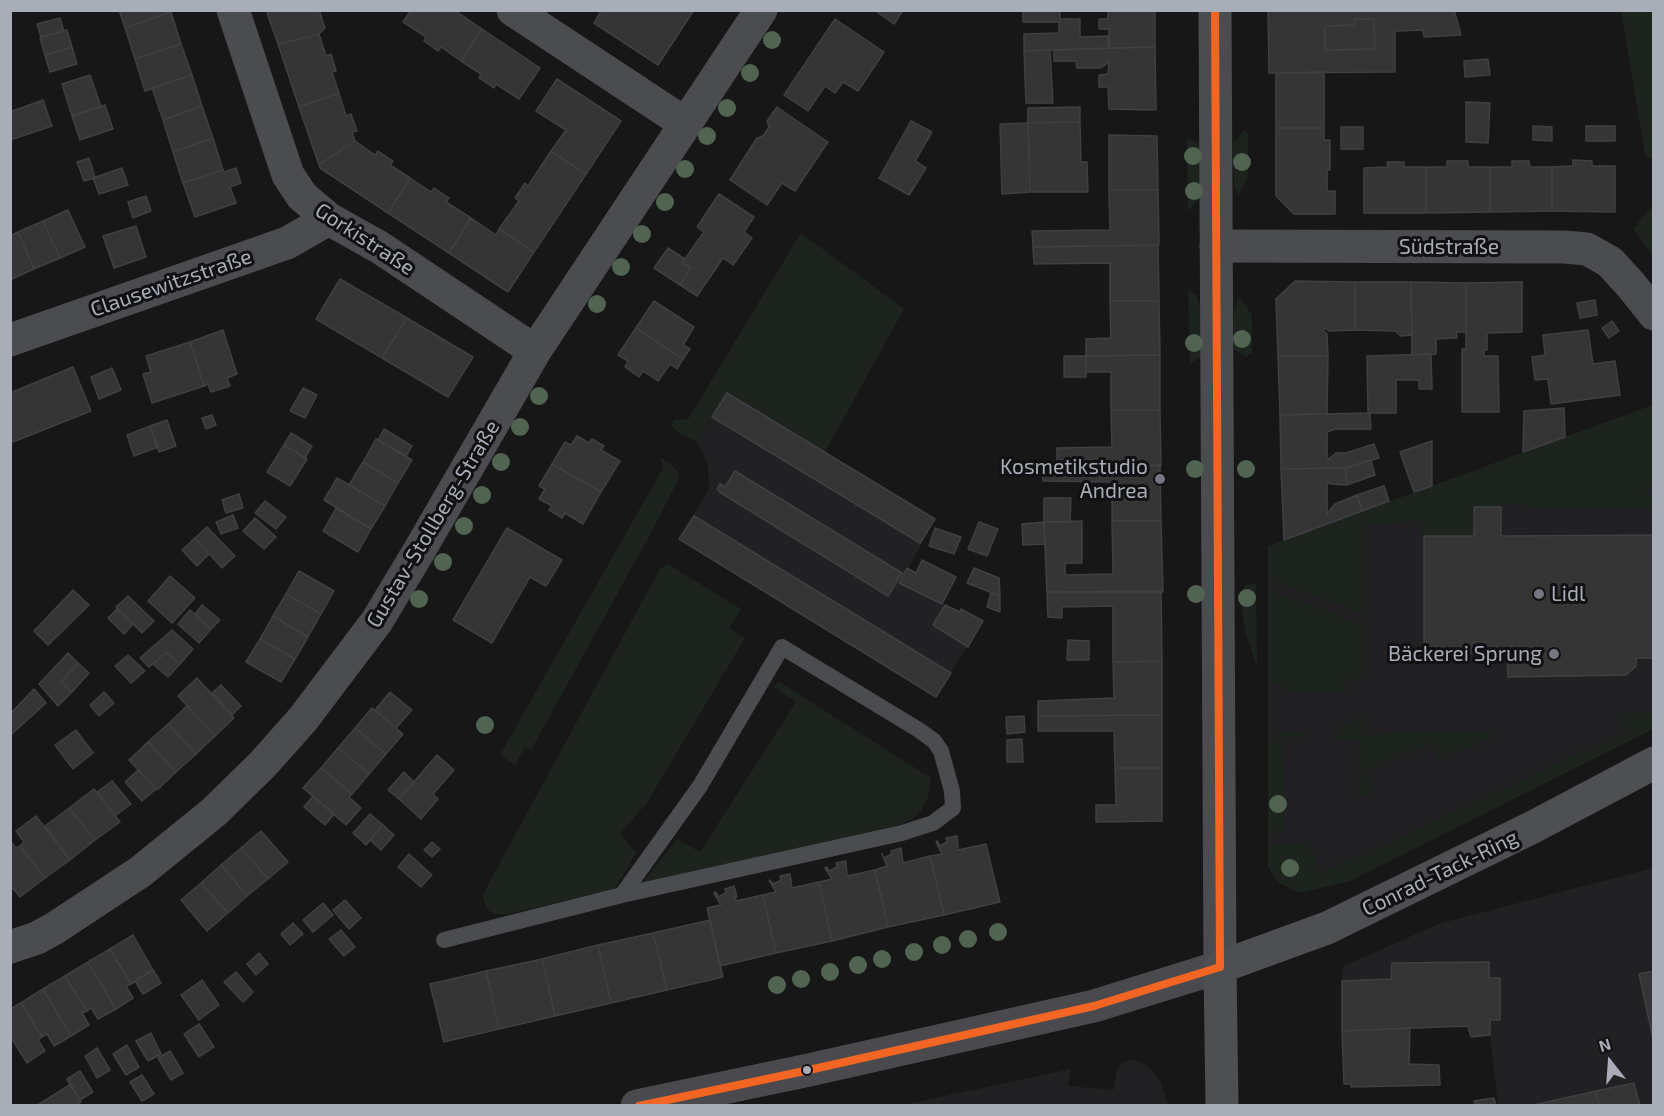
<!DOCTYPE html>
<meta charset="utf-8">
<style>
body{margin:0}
#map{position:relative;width:1664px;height:1116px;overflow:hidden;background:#171717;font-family:"Exo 2",sans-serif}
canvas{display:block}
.frame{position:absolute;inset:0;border:12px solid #a8adb8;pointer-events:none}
.north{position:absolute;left:1580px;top:1032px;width:60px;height:60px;-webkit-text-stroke:4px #111113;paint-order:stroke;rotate:343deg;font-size:16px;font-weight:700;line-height:24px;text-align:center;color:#a8adb8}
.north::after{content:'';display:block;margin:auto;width:21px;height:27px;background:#a8adb8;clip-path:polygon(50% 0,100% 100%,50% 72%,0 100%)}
</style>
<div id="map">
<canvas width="1664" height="1116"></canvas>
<div class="frame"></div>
<div class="north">N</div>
</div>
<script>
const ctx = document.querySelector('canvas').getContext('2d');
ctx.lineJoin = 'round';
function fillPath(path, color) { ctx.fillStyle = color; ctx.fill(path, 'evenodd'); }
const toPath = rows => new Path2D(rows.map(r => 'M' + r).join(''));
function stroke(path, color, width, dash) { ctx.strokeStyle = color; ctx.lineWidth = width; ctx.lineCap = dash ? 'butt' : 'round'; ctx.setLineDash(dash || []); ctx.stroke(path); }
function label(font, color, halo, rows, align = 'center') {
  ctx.font = font + ' "Exo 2",sans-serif'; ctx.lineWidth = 6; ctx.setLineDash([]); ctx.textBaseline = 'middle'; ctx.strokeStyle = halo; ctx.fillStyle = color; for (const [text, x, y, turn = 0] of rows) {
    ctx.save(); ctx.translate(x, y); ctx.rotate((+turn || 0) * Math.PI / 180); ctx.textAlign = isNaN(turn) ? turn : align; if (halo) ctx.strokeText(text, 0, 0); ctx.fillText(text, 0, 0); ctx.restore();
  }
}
fillPath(toPath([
 [727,393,935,519,900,583,959,612,961,609,983,621,936,697,679,539,709,488,708,464,697,442],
 [1653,405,1653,729,1350,881,1304,892,1295,891,1278,882,1268,867,1268,546],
 [1653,868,1653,1105,1498,1105,1490,1035,1490,1020,1500,978,1489,978,1489,962,1392,963,1391,979,1342,981,1343,966,1441,923],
 [1127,1060,1136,1060,1149,1067,1160,1080,1168,1105,903,1105,1071,1069,1068,1086,1113,1090,1117,1071,1121,1064]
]), '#212123');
fillPath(toPath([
 [1621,11,1653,11,1653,157,1646,159],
 [1245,130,1248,134,1248,174,1245,184,1238,195,1234,186,1233,143],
 [1187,138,1199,143,1200,198,1188,211],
 [1653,205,1653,256,1633,229],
 [801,233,904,309,825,452,727,393,697,442,679,433,671,426,674,420,688,419],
 [1188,289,1196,295,1200,307,1200,357,1190,364],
 [1239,296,1252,315,1252,353,1246,357,1234,349,1234,310],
 [1653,405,1653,485,1647,489,1653,498,1653,508,1525,509,1524,504,1502,504,1501,507,1474,507,1474,536,1424,536,1420,534,1420,522,1367,523,1367,615,1269,580,1268,546],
 [660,457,672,465,678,472,679,478,652,531,531,750,525,747,515,765,500,755,663,468],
 [668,564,741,609,729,628,745,638,646,804,620,833,636,853,615,889,508,914,496,914,489,911,483,900,484,892,660,569],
 [1247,584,1256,584,1257,668,1246,634,1239,594],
 [1269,590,1367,626,1366,679,1346,679,1345,692,1290,692,1268,681],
 [778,681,931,778,928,797,921,811,912,819,899,825,641,885,677,839,700,852,796,702,774,687],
 [1653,712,1653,729,1350,881,1304,892,1295,891,1278,882,1268,867,1268,845,1307,842,1323,873,1626,732,1617,713],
 [1359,716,1366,716,1366,734,1492,731,1494,735,1439,760,1430,742,1367,772,1375,791,1360,796,1359,739,1336,739,1336,731],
 [1305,731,1305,736,1282,737,1284,831,1268,833,1268,744,1284,732]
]), '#1d241e');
const building = toPath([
 [119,10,170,10,171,12,125,28,119,10],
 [266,10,319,10,325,28,319,34,278,44,266,10],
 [411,10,454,10,482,29,461,61,441,47,438,51,424,41,426,37,403,22,411,10],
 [602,10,694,10,658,65,594,23,602,10],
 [874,10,903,10,894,24,874,10],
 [1023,10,1060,10,1060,19,1080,19,1080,37,1108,36,1109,48,1024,51,1024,34,1059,33,1059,22,1023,22,1023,10],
 [1108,10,1155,10,1155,47,1109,48,1109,29,1099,29,1099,19,1108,19,1108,10],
 [1268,10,1454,10,1461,35,1424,37,1423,30,1395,31,1395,72,1269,73,1268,10],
 [1355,19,1374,19,1375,49,1325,50,1325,26,1355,25,1355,19],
 [171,12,181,44,135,59,125,28,171,12],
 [60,18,64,31,41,37,37,24,60,18],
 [835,19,884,52,858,91,843,82,835,93,825,86,808,111,784,95,835,19],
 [1355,19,1374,19,1375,49,1325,50,1325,26,1355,25,1355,19],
 [482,29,540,68,519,99,496,84,494,88,479,78,481,74,461,61,482,29],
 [67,30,72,47,45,55,40,38,67,30],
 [319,34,326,56,331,54,336,71,332,72,339,93,299,107,278,44,319,34],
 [181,44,192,75,145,91,135,59,181,44],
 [72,47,77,64,50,72,45,55,72,47],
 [1155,47,1156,110,1109,109,1108,87,1099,87,1099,75,1108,74,1109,62,1101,68,1077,68,1076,61,1054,61,1054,50,1155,47],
 [1050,50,1053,103,1026,103,1024,51,1050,50],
 [1488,59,1490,75,1465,77,1464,61,1488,59],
 [1324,72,1324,128,1276,128,1276,73,1324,72],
 [90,75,101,107,72,116,62,84,90,75],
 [192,75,202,106,163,120,152,88,192,75],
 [557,79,621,121,586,174,551,151,566,130,536,111,557,79],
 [339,93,346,116,351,114,357,131,352,132,355,141,319,165,299,107,339,93],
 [43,100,52,126,10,140,10,112,43,100],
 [1466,102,1490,103,1488,143,1466,142,1466,102],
 [105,105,113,129,80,140,72,116,105,105],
 [202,106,213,138,173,152,163,120,202,106],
 [777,107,828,142,795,191,782,183,767,205,730,180,757,138,763,136,769,127,767,121,777,107],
 [1080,107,1080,122,1028,123,1028,108,1080,107],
 [911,121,932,132,915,161,926,168,909,195,879,178,911,121],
 [1080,122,1081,162,1087,162,1088,192,1030,192,1028,123,1080,122],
 [1028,123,1030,192,1002,194,1000,124,1028,123],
 [1533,126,1552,127,1552,141,1533,140,1533,126],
 [1586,126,1615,126,1615,141,1586,141,1586,126],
 [1341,127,1363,127,1363,149,1341,149,1341,127],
 [1276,128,1324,128,1324,140,1330,140,1330,170,1327,170,1327,191,1335,191,1335,214,1294,214,1276,196,1276,128],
 [1109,135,1157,136,1158,190,1109,190,1109,135],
 [213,138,223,170,183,183,173,152,213,138],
 [355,141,375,155,378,151,393,161,390,165,410,178,388,213,320,168,319,165,355,141],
 [551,151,586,174,534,252,499,229,519,201,515,198,525,183,528,186,551,151],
 [89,158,95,178,84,181,77,162,89,158],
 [1573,160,1592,161,1592,166,1615,166,1615,212,1552,211,1552,167,1573,166,1573,160],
 [1447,161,1468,161,1468,167,1490,167,1490,212,1426,213,1426,167,1447,167,1447,161],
 [1512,161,1529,161,1530,167,1552,167,1552,211,1490,212,1490,167,1512,167,1512,161],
 [1387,162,1404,162,1404,167,1426,167,1426,213,1364,213,1364,168,1388,167,1387,162],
 [122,168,128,185,99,194,93,178,122,168],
 [236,168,241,183,230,187,236,203,195,217,183,183,223,170,224,172,236,168],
 [410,178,431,192,434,188,449,198,446,202,471,218,449,253,388,213,410,178],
 [1109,190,1158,190,1159,245,1033,247,1032,231,1110,230,1109,190],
 [719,194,754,217,744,232,752,238,733,265,723,258,697,296,680,285,691,268,682,263,704,232,697,227,719,194],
 [146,196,151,211,133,218,128,202,146,196],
 [68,210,85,247,60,258,43,221,68,210],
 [471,218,496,235,499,229,534,252,508,292,449,253,471,218],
 [43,221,60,258,34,269,18,232,43,221],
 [136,226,146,257,114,268,103,236,136,226],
 [18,232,34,269,10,280,10,236,18,232],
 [1158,245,1159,301,1110,301,1110,263,1034,264,1033,247,1158,245],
 [668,248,685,259,682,263,691,268,680,285,654,268,668,248],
 [340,279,407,318,382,358,316,319,340,279],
 [1295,281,1355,282,1355,330,1329,331,1325,328,1323,330,1327,334,1328,356,1278,356,1276,299,1295,281],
 [1355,282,1411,282,1412,335,1401,336,1395,331,1355,330,1355,282],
 [1411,282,1466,283,1466,332,1456,332,1457,338,1436,339,1436,354,1412,355,1411,282],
 [1522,282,1522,332,1487,333,1487,350,1484,350,1484,356,1498,356,1499,412,1462,412,1462,349,1466,349,1466,283,1522,282],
 [1595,300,1597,315,1580,318,1577,303,1595,300],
 [654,301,694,327,683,345,690,349,683,359,636,328,654,301],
 [1110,301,1159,301,1160,355,1086,356,1086,339,1111,338,1110,301],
 [407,318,473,357,448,397,382,358,407,318],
 [1612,321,1619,331,1609,338,1602,328,1612,321],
 [636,328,683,359,677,369,670,364,658,381,643,371,639,377,625,367,628,361,618,355,636,328],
 [223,330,237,374,227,378,230,386,211,392,208,384,204,386,190,342,223,330],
 [1588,330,1593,364,1615,361,1620,395,1551,404,1548,379,1535,380,1532,357,1545,355,1543,335,1588,330],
 [190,342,204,386,152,403,143,374,151,372,146,356,190,342],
 [1431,354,1432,389,1419,389,1419,380,1396,380,1396,413,1368,413,1367,356,1431,354],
 [1160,355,1160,410,1111,410,1111,372,1086,372,1086,356,1160,355],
 [1064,356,1086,356,1086,377,1064,377,1064,356],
 [1278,356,1328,356,1327,414,1280,415,1278,356],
 [73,367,91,411,13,442,10,436,10,393,73,367],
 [112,368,121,390,99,399,91,377,112,368],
 [303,388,317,395,305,418,290,411,303,388],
 [727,393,935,519,920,543,712,417,727,393],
 [1564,408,1565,437,1523,452,1524,411,1564,408],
 [1111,410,1160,410,1161,466,1057,467,1057,448,1112,447,1111,410],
 [1370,413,1371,429,1335,429,1327,432,1327,460,1336,453,1346,453,1374,444,1379,458,1345,468,1281,469,1280,415,1370,413],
 [212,415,216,425,206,429,202,418,212,415],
 [167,420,176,446,159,452,150,426,167,420],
 [150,426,158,447,134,456,127,435,150,426],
 [384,429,412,446,406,456,378,440,384,429],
 [291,433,312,446,305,458,284,445,291,433],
 [577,436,589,443,592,439,604,446,601,450,620,461,601,492,552,464,565,442,571,445,577,436],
 [376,439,412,460,398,483,363,462,376,439],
 [1432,441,1432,486,1414,492,1400,452,1432,441],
 [284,445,307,459,290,486,267,472,284,445],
 [1371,460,1375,475,1347,485,1345,468,1371,460],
 [363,462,398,483,385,506,349,485,363,462],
 [552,464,601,492,583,524,565,513,562,518,549,510,552,506,539,499,545,489,539,486,552,464],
 [1160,465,1161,521,1112,521,1112,482,1043,481,1042,467,1160,465],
 [1345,468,1347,485,1331,484,1327,482,1327,514,1335,504,1357,495,1362,511,1284,540,1281,469,1345,468],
 [735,471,902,573,888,596,721,493,717,489,720,484,725,487,735,471],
 [337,478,385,506,371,529,324,500,337,478],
 [1384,486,1389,501,1362,511,1357,495,1384,486],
 [239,494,243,508,226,513,222,500,239,494],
 [1044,498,1071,498,1070,522,1044,522,1044,498],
 [265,501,286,517,276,529,255,513,265,501],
 [1474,507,1501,507,1501,536,1654,535,1654,658,1636,658,1636,666,1626,675,1508,677,1507,653,1424,653,1424,536,1474,536,1474,507],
 [336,508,371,529,358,552,323,531,336,508],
 [233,515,238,528,221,534,216,522,233,515],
 [694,516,951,673,936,697,679,539,694,516],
 [255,518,276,537,264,549,243,531,255,518],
 [1082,521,1082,563,1065,563,1065,575,1113,574,1112,521,1161,521,1163,592,1047,592,1044,522,1082,521],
 [979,522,998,529,987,556,968,549,979,522],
 [1044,522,1045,544,1023,545,1022,524,1044,522],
 [207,527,235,556,222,568,195,538,207,527],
 [507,528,562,560,546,586,530,577,492,643,453,620,507,528],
 [935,528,961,537,954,554,929,546,935,528],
 [195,538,209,554,197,566,182,550,195,538],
 [922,560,956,577,942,604,899,583,907,568,916,573,922,560],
 [974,568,999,578,1000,596,967,583,974,568],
 [299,571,334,591,321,614,286,594,299,571],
 [170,576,195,598,172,623,148,601,170,576],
 [73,590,89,605,48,645,34,631,73,590],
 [1161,591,1162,661,1113,662,1113,606,1062,607,1062,618,1048,617,1047,592,1161,591],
 [991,593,1000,596,1000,612,987,607,991,593],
 [286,594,321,614,308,637,273,616,286,594],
 [128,596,154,621,142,633,116,607,128,596],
 [202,605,220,620,211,629,195,614,202,605],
 [945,605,960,612,961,609,983,621,968,647,933,625,945,605],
 [117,609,133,624,124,634,108,618,117,609],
 [190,610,211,629,199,643,178,624,190,610],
 [273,616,308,637,295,659,260,639,273,616],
 [172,630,193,649,180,664,166,652,149,667,140,658,172,630],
 [260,639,295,659,281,682,246,662,260,639],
 [1068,640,1089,641,1089,660,1067,660,1068,640],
 [166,652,180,664,168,677,153,664,166,652],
 [68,653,78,663,61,682,72,692,58,706,39,684,68,653],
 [128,655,145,671,131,683,115,666,128,655],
 [1162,661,1162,715,1038,716,1038,701,1114,698,1113,662,1162,661],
 [78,663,89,673,72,692,61,682,78,663],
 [197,678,234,718,215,736,178,696,197,678],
 [221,685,241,706,232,715,212,693,221,685],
 [34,689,46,703,13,733,10,731,10,714,34,689],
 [104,692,114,703,99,716,90,705,104,692],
 [390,692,412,710,396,728,375,710,390,692],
 [187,706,215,736,196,754,168,724,187,706],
 [372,708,403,734,386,754,355,728,372,708],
 [1162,715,1162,768,1115,768,1114,731,1038,731,1038,716,1162,715],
 [1024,716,1025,732,1007,734,1006,717,1024,716],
 [168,724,196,754,176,772,148,742,168,724],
 [355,728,386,754,369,774,338,748,355,728],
 [76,730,93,753,73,769,55,745,76,730],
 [1022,739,1023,762,1007,762,1007,740,1022,739],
 [148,742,176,772,157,790,129,760,148,742],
 [338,748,369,774,352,794,321,768,338,748],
 [437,755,454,770,433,794,438,799,421,819,399,799,437,755],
 [321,768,352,794,349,797,361,808,346,825,303,788,321,768],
 [1115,768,1162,768,1162,821,1096,822,1096,805,1116,805,1115,768],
 [138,770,156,789,142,801,125,782,138,770],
 [404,772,414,782,399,799,388,790,404,772],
 [112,781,131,804,115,816,97,792,112,781],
 [94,789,120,822,95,840,69,808,94,789],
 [313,796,334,814,325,825,304,807,313,796],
 [69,808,95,840,70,860,45,826,69,808],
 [370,814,383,825,366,845,353,833,370,814],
 [36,816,70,860,45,878,20,846,24,842,16,831,36,816],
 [383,825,394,835,381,850,370,840,383,825],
 [261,831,288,862,268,879,241,848,261,831],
 [957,836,958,850,986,844,1000,902,944,915,930,856,942,854,936,842,937,841,940,846,947,842,946,838,957,836],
 [10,841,16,848,20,846,45,878,20,897,10,885,10,841],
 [432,842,440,849,432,857,424,850,432,842],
 [241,848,268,879,247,896,221,865,241,848],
 [901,848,903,863,930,856,944,915,888,927,875,870,887,866,882,854,884,858,892,854,891,851,901,848],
 [409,854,432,875,421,887,398,867,409,854],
 [846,861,847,876,875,870,888,927,832,941,819,882,832,879,825,868,827,867,829,871,837,867,836,863,846,861],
 [221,865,247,896,228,913,201,883,221,865],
 [790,874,792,888,819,882,832,941,776,953,763,895,776,892,769,880,774,884,781,880,780,876,790,874],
 [201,883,228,913,207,931,181,900,201,883],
 [734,886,737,897,735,897,736,901,763,895,776,953,720,966,707,908,721,905,714,893,716,892,718,897,726,893,725,889,734,886],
 [345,900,361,918,349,929,333,910,345,900],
 [323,903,333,915,313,932,303,920,323,903],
 [710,920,723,977,667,990,653,933,710,920],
 [293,923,303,934,290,945,281,934,293,923],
 [341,930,355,947,344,956,329,939,341,930],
 [653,933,667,990,611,1003,598,945,653,933],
 [133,935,153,970,131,984,110,949,133,935],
 [598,945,611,1003,555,1016,542,959,598,945],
 [110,949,131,984,126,986,133,998,116,1009,88,962,110,949],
 [259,953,268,964,256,975,247,964,259,953],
 [542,959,555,1016,499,1029,486,971,542,959],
 [88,962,116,1009,98,1019,91,1008,87,1011,65,976,88,962],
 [1489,962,1489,978,1500,978,1500,1020,1490,1020,1490,1035,1471,1037,1468,1026,1342,1031,1342,981,1391,979,1392,963,1489,962],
 [153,970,161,983,143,994,135,981,153,970],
 [486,971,499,1029,444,1042,430,984,486,971],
 [1654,971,1654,1043,1639,974,1654,971],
 [236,972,253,992,243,1002,224,982,236,972],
 [65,976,87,1011,82,1013,89,1025,71,1036,43,989,65,976],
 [202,980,219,1005,199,1020,181,995,202,980],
 [43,989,71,1036,54,1046,47,1034,42,1037,21,1003,43,989],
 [21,1003,42,1037,38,1040,45,1051,27,1063,10,1036,10,1009,21,1003],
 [199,1024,214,1047,199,1057,184,1034,199,1024],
 [1410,1028,1409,1064,1439,1065,1440,1085,1351,1087,1351,1084,1344,1084,1342,1031,1410,1028],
 [151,1033,161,1054,148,1061,136,1041,151,1033],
 [127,1045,139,1067,126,1075,113,1054,127,1045],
 [97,1048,110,1070,97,1078,85,1056,97,1048],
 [170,1051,183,1073,171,1080,158,1058,170,1051],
 [80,1071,93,1092,80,1100,67,1079,80,1071],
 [142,1075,154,1094,142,1101,130,1082,142,1075],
 [1634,1083,1640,1106,1599,1106,1596,1091,1634,1083],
 [71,1084,81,1102,76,1106,36,1106,71,1084],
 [1596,1091,1599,1106,1529,1106,1596,1091],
 [1494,1098,1496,1106,1475,1106,1474,1101,1494,1098]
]);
fillPath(building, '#353536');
stroke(building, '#3f4043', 1.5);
stroke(toPath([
 [444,940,622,895,902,833,933,823,953,808,952,791,941,751,934,741,919,730,782,647,700,786,622,895]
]), '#4b4c50', 16);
stroke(toPath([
 [233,10,288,175,302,196,329,219,379,247,535,351],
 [513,10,686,124],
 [1216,246,1565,247,1587,249,1610,262,1631,285,1654,314],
 [10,340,287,243,329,219],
 [10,947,37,938,55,928,140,872,214,812,263,764,303,719,377,621,419,551,535,351,761,10]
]), '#4b4c50', 33);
stroke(toPath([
 [1215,10,1220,967]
]), '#4b4c50', 33);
stroke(toPath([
 [637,1106,809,1070,1094,1006,1220,967]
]), '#4a4a4e', 33);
stroke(toPath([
 [1222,1106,1220,967,1327,928,1533,827,1654,763]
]), '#4d4f52', 33);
stroke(toPath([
 [1215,10,1220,967],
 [639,1106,809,1070,1094,1006,1220,967]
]), '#f26522', 8);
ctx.fillStyle = '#506451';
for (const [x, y] of [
 [772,40],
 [750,73],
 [727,108],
 [707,136],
 [1193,156],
 [1242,162],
 [685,169],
 [1194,191],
 [665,202],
 [642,234],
 [621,267],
 [597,304],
 [1242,339],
 [1194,343],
 [539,396],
 [520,427],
 [501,462],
 [1195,469],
 [1246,469],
 [482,495],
 [464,526],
 [443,562],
 [1196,594],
 [1247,598],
 [419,599],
 [485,725],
 [1278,804],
 [1290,868],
 [998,932],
 [968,939],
 [942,945],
 [914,952],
 [882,959],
 [858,965],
 [830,972],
 [801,979],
 [777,985]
]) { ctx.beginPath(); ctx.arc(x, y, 9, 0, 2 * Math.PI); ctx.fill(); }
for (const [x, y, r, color] of [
 [1160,479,6,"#757880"],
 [1539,594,6,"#757880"],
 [1554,654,6,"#757880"],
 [807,1070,5,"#a8adb8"]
]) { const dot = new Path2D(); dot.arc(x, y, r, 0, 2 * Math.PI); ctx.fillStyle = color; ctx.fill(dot); stroke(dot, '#111113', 2); }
label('21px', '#a8adb8', '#111113', [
 ["Gorkistraße",365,239,33],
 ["Südstraße",1449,247],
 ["Clausewitzstraße",171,283,-19],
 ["Gustav-Stollberg-Straße",433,524,-59],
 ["Conrad-Tack-Ring",1440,873,-26]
]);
label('21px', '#a8adb8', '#111113', [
 ["Kosmetikstudio",1148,467],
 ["Andrea",1148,491],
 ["Lidl",1551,594,"left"],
 ["Bäckerei Sprung",1542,654]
], 'right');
</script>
